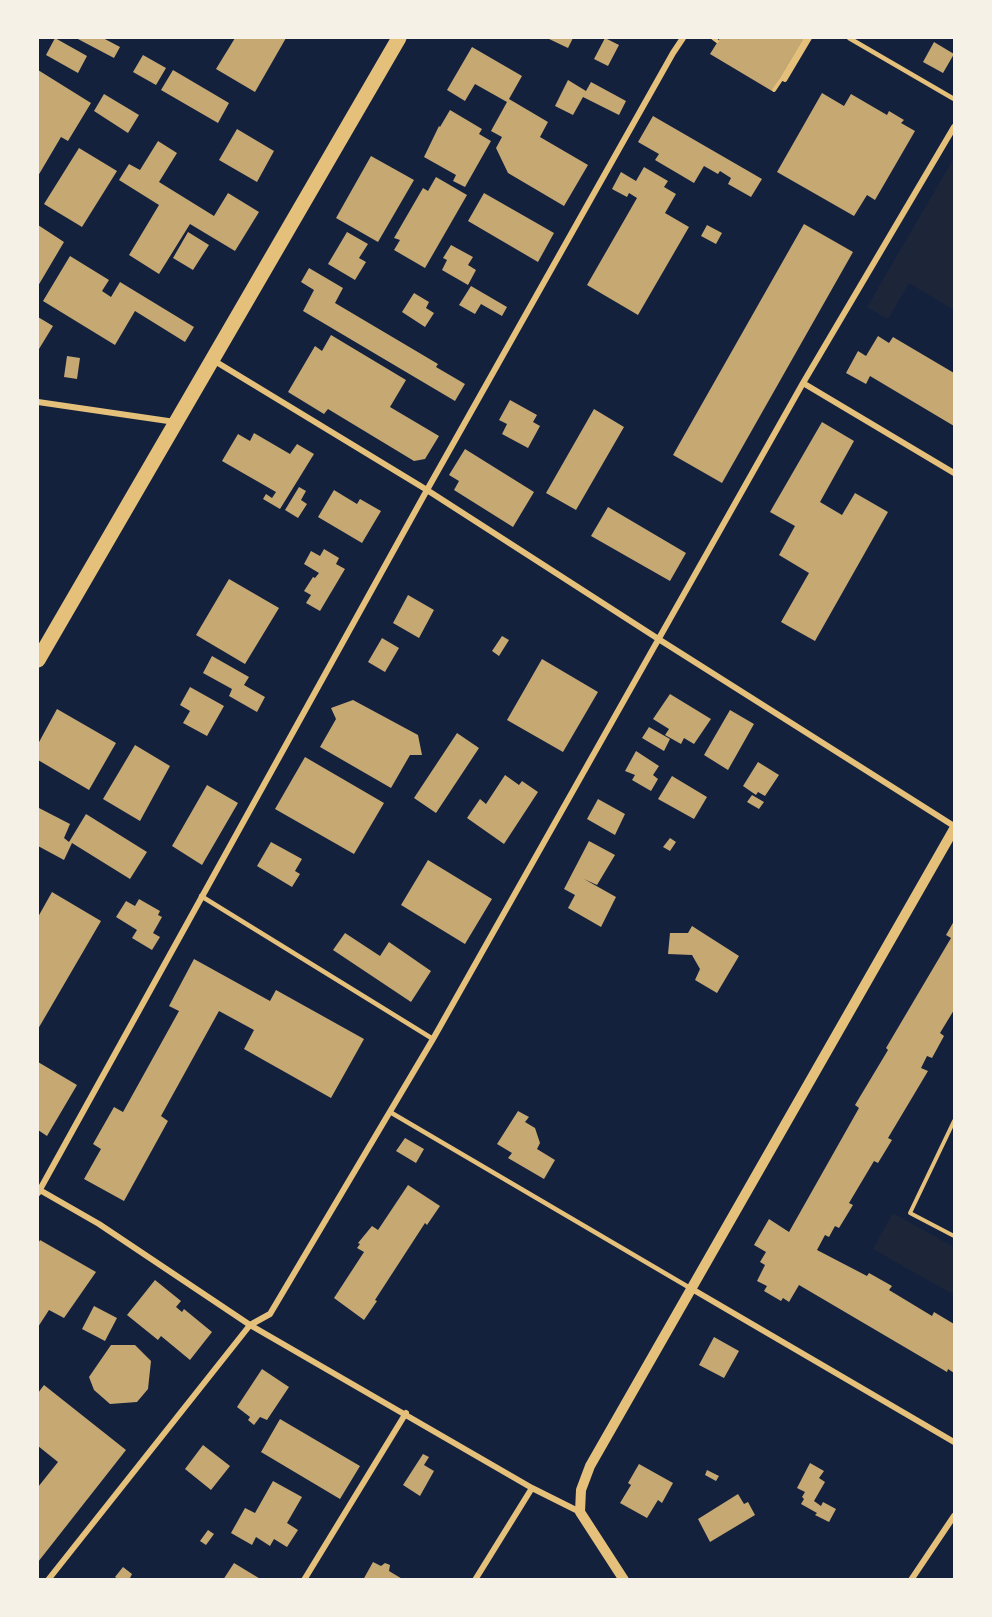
<!DOCTYPE html>
<style>
body{margin:0}
#map{position:relative;width:992px;height:1617px;overflow:hidden;background:#14213d;font-family:Raleway,sans-serif}
canvas{display:block}
.frame{position:absolute;inset:0;border:39px solid #f6f1e7;pointer-events:none}
</style>
<div id="map">
<canvas width="992" height="1617"></canvas>
<div class="frame"></div>
</div>
<script>
const ctx = document.querySelector('canvas').getContext('2d');
ctx.lineJoin = 'round';
function fillPath(path, color) { ctx.fillStyle = color; ctx.fill(path, 'evenodd'); }
const toPath = rows => new Path2D(rows.map(r => 'M' + r).join(''));
function stroke(path, color, width, dash) { ctx.strokeStyle = color; ctx.lineWidth = width; ctx.lineCap = dash ? 'butt' : 'round'; ctx.setLineDash(dash || []); ctx.stroke(path); }
fillPath(toPath([
 [954,158,954,310,909,283,888,319,867,307],
 [893,1213,954,1247,954,1295,873,1249]
]), '#1d2539');
fillPath(toPath([
 [55,38,87,56,78,73,46,55],
 [76,38,103,38,120,47,114,58],
 [235,38,286,38,255,92,216,69],
 [547,38,573,38,568,48],
 [605,38,619,45,608,66,594,59],
 [720,38,804,38,772,91,710,54],
 [934,42,954,54,943,73,923,62],
 [472,47,522,76,509,99,548,122,540,137,588,165,564,206,508,173,496,148,502,137,491,131,507,102,475,84,465,101,447,90],
 [143,55,166,68,156,85,133,72],
 [38,70,91,103,68,141,61,137,38,176],
 [173,70,229,103,218,123,161,90],
 [568,80,586,91,591,82,626,101,619,115,583,97,573,115,555,106],
 [822,93,844,106,851,94,887,115,889,111,904,120,901,123,915,131,875,200,867,195,854,216,777,172],
 [104,94,139,115,128,133,94,111],
 [450,110,482,129,479,134,491,141,465,187,453,181,456,175,424,157,439,126,440,127],
 [653,116,762,179,751,197,728,184,731,178,720,171,718,174,704,166,694,183,655,160,659,154,638,142],
 [237,129,274,151,257,182,219,160],
 [158,141,177,153,159,182,214,216,228,193,259,212,235,251,190,224,159,274,129,255,159,205,119,180,129,164,140,170],
 [79,148,117,171,82,227,44,204],
 [371,156,414,180,378,242,336,218],
 [644,167,668,181,664,187,676,194,665,213,689,227,638,315,587,285,637,198,629,193,627,197,612,189,621,172,636,181],
 [436,177,467,195,425,268,394,250,400,240,394,238,423,188,428,191],
 [484,193,554,233,538,262,468,221],
 [804,224,853,252,722,483,673,455],
 [38,225,64,242,38,286],
 [707,225,722,233,716,244,701,236],
 [188,232,209,245,193,270,173,258],
 [347,232,368,244,359,258,366,262,355,280,328,264],
 [451,245,473,257,468,265,476,270,468,285,442,270,447,260,443,258],
 [70,256,109,280,102,291,111,297,120,282,194,327,185,342,135,311,115,345,43,301],
 [309,268,343,288,335,303,438,364,436,367,465,384,455,401,303,311,314,290,301,282],
 [471,286,507,307,502,316,481,304,475,314,459,305],
 [414,293,429,302,426,308,434,313,425,327,402,312],
 [38,317,53,326,39,349,38,348],
 [331,335,406,380,390,407,439,436,425,459,414,461,328,409,324,414,288,392,315,346,322,351],
 [878,336,889,343,893,337,954,373,954,426,870,376,866,384,846,373,858,351,866,356],
 [67,356,80,358,77,379,64,377],
 [510,400,537,415,533,422,540,426,528,448,502,434,507,424,499,420],
 [594,409,624,427,576,510,546,493],
 [822,422,854,441,820,502,842,515,855,493,888,512,815,641,781,622,809,573,779,555,795,526,770,512],
 [254,433,290,454,297,444,314,454,280,509,263,499,266,494,272,498,276,492,222,461,238,434,250,441],
 [465,449,534,492,513,527,454,490,459,481,449,475],
 [299,487,306,491,301,500,307,504,298,518,285,510],
 [334,490,357,504,360,499,381,511,362,543,318,517],
 [608,507,686,553,670,581,591,536],
 [324,549,339,558,336,564,345,569,320,611,306,603,311,595,304,591,313,577,315,578,319,573,304,564,311,551,320,556],
 [229,579,279,608,245,664,196,635],
 [408,595,434,610,419,638,393,623],
 [502,636,509,640,499,656,492,651],
 [382,638,399,648,385,672,368,662],
 [212,656,249,677,244,685,265,697,257,712,229,696,232,689,203,673],
 [542,659,598,692,563,752,507,720],
 [190,687,224,706,207,736,183,723,190,711,180,705],
 [670,694,711,719,694,744,684,738,681,744,665,735,669,729,653,719],
 [353,700,418,735,422,755,410,755,391,788,320,747,336,719,331,708],
 [57,709,116,743,89,790,38,760,38,744],
 [730,710,754,724,728,770,704,755],
 [649,727,670,739,664,751,642,738],
 [457,733,479,748,436,813,414,798],
 [135,745,170,766,140,821,103,799],
 [636,751,659,766,653,775,658,779,651,791,632,780,635,775,625,771],
 [305,757,384,803,354,854,275,809],
 [758,762,779,775,765,796,758,792,756,795,743,786],
 [505,775,519,785,522,781,538,792,504,844,467,818,480,799,486,804],
 [672,776,707,797,694,819,658,799],
 [207,785,238,803,202,865,172,846],
 [752,795,764,802,759,809,747,802],
 [598,799,625,814,615,835,587,819],
 [39,808,70,824,64,838,69,842,86,814,147,852,130,879,72,843,64,860,38,846],
 [670,838,676,842,670,851,663,847],
 [589,841,615,855,597,885,584,879,616,897,601,927,568,908,575,895,564,889],
 [271,842,302,859,295,871,300,874,292,887,257,866],
 [428,860,492,899,465,944,401,905],
 [52,892,101,921,38,1029,38,917],
 [139,899,160,911,158,915,162,917,153,933,160,937,152,950,132,938,137,930,116,917,126,901,135,906],
 [954,921,954,1010,940,1033,944,1036,932,1058,927,1056,921,1068,928,1071,888,1138,892,1140,878,1163,874,1161,849,1203,853,1205,839,1228,835,1226,829,1237,825,1235,817,1250,867,1276,869,1273,892,1286,889,1290,932,1316,934,1312,954,1324,954,1373,948,1369,947,1372,799,1285,789,1302,783,1298,781,1301,764,1291,767,1286,757,1281,765,1265,760,1262,766,1252,754,1245,769,1219,789,1232,859,1108,855,1105,888,1050,886,1048,951,938,946,935],
 [692,926,739,956,717,993,695,980,700,969,692,955,668,954,670,933,688,933],
 [345,933,380,956,389,942,431,971,411,1002,333,950],
 [194,959,270,1001,276,990,364,1039,331,1098,244,1049,254,1030,219,1011,161,1116,168,1121,124,1201,84,1179,101,1149,93,1144,114,1107,123,1112,179,1011,169,1006],
 [38,1062,77,1085,47,1136,38,1130],
 [518,1111,529,1117,525,1122,535,1128,540,1143,537,1149,555,1160,544,1179,508,1158,512,1153,497,1144],
 [405,1138,424,1149,416,1163,396,1151],
 [408,1185,440,1206,427,1225,425,1223,375,1300,377,1301,364,1320,334,1298,364,1252,357,1248,360,1244,358,1243,372,1226,378,1230],
 [40,1240,96,1272,64,1318,49,1310,38,1327,38,1244],
 [155,1280,181,1301,176,1307,182,1312,184,1309,212,1332,190,1360,161,1336,158,1340,127,1315],
 [94,1306,117,1318,105,1341,82,1329],
 [714,1337,739,1351,724,1378,699,1365],
 [111,1345,135,1345,151,1361,148,1389,137,1402,110,1404,94,1390,89,1377],
 [262,1369,289,1387,267,1420,260,1417,254,1425,248,1420,250,1417,237,1407],
 [44,1385,126,1450,38,1562,38,1487,58,1462,38,1446,38,1393],
 [280,1419,360,1466,340,1499,261,1452],
 [203,1445,230,1466,211,1490,185,1469],
 [423,1454,429,1457,424,1465,434,1471,420,1496,403,1485],
 [810,1463,824,1471,819,1478,825,1482,814,1501,821,1506,823,1502,836,1509,829,1522,815,1515,817,1513,801,1504,804,1499,802,1497,805,1492,797,1488],
 [639,1464,673,1483,662,1503,658,1500,647,1518,620,1503,631,1485,628,1483],
 [707,1470,719,1476,716,1481,705,1475],
 [273,1481,302,1497,287,1523,298,1530,287,1547,274,1539,270,1546,256,1537,252,1545,231,1533,245,1508,255,1513],
 [738,1494,744,1504,748,1502,755,1515,710,1542,698,1519],
 [208,1530,214,1534,206,1545,200,1541],
 [373,1562,381,1566,385,1563,390,1565,389,1571,404,1580,363,1580],
 [234,1563,262,1580,223,1580],
 [123,1567,132,1574,129,1580,119,1580,115,1577]
]), '#c6a872');
stroke(toPath([
 [713,38,717,41],
 [806,38,782,78,785,80,810,38],
 [774,90,782,78],
 [954,1121,910,1213,954,1236]
]), '#e5c07b', 4);
stroke(toPath([
 [849,38,954,99],
 [201,896,433,1039],
 [390,1112,690,1288]
]), '#e5c07b', 4.5);
stroke(toPath([
 [213,360,427,490,660,640,954,826],
 [803,383,954,473],
 [38,402,175,422],
 [38,1189,99,1224,250,1325,532,1488,580,1512],
 [38,1193,427,490,673,53,683,38],
 [692,1289,954,1442],
 [48,1580,250,1325,270,1314,433,1039,803,383,954,127],
 [304,1580,406,1413],
 [475,1580,532,1488],
 [911,1580,954,1516]
]), '#e5c07b', 6);
stroke(toPath([
 [624,1580,580,1512,581,1490,590,1466,954,829]
]), '#e5c07b', 10);
stroke(toPath([
 [38,660,399,38]
]), '#e5c07b', 15);
</script>
